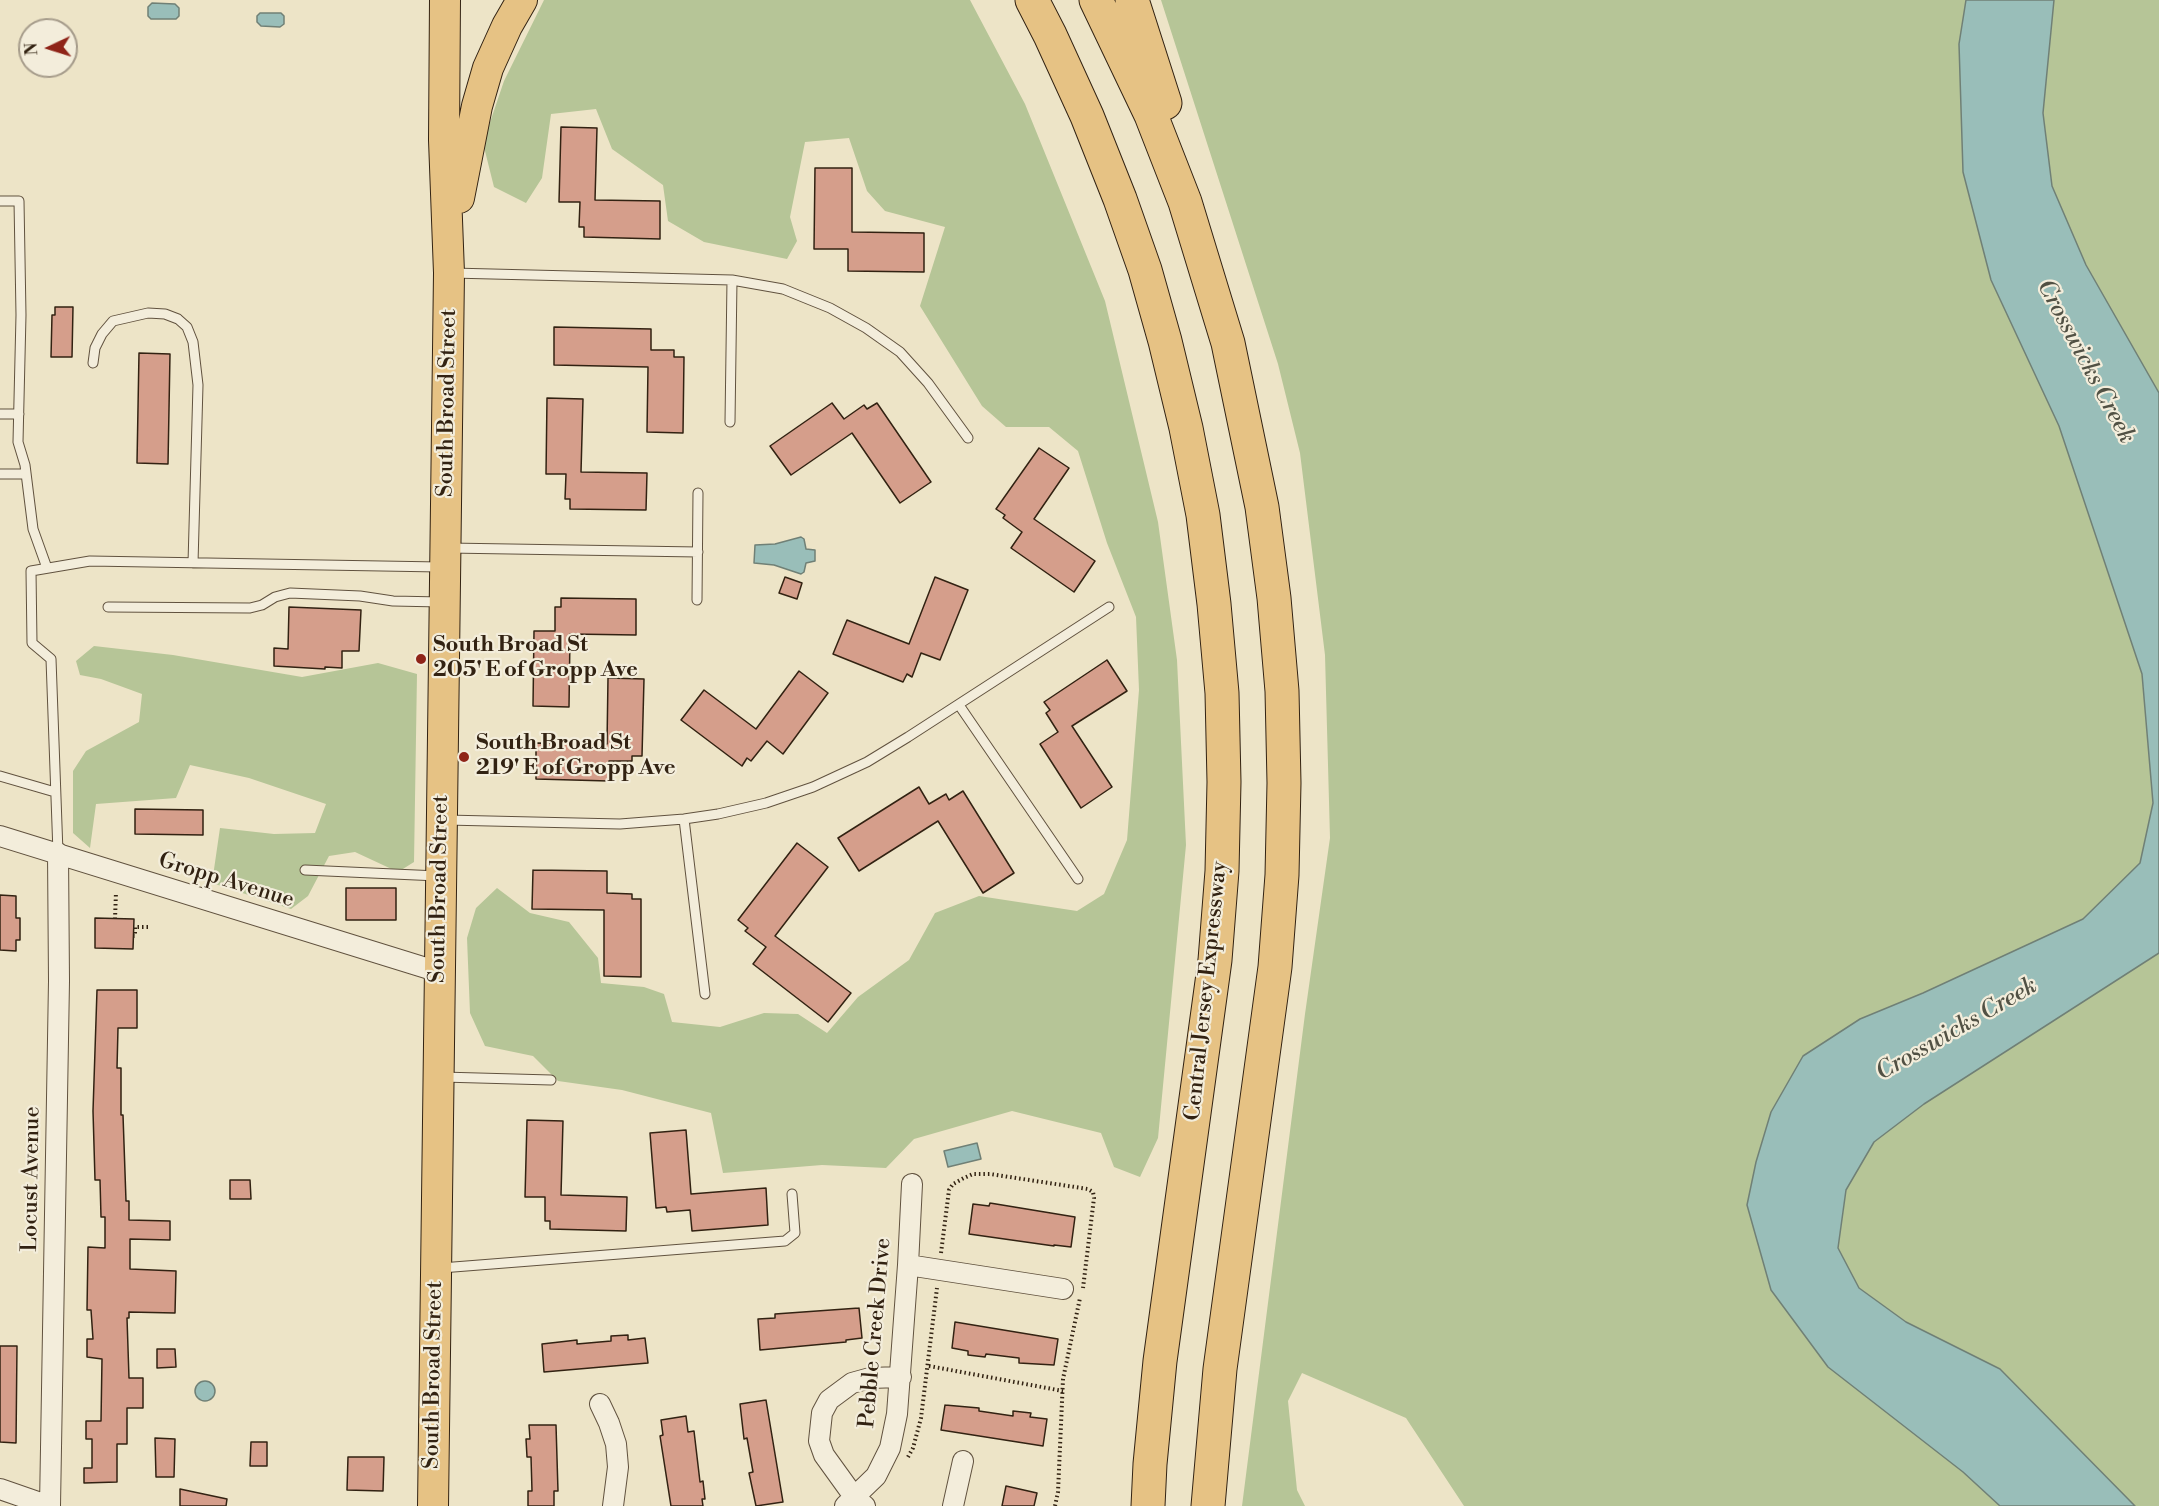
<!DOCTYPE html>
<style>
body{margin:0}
#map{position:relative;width:2159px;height:1506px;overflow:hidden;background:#ede4c7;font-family:"Libre Bodoni",serif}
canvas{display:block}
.north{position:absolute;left:18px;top:18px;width:60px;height:60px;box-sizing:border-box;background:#f3eddb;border:2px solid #a69c8b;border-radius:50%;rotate:266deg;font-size:16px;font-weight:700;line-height:24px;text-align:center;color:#322212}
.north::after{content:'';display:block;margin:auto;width:21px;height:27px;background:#8f2418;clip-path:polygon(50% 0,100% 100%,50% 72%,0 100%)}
</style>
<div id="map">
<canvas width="2159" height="1506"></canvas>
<div class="north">N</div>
</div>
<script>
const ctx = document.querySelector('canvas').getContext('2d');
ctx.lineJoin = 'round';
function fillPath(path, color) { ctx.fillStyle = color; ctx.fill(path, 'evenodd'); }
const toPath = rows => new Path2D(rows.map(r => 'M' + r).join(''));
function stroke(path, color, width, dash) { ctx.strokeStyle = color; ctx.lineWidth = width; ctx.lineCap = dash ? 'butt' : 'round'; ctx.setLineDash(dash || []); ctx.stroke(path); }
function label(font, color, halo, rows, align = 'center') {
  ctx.font = font + ' "Libre Bodoni",serif'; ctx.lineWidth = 4.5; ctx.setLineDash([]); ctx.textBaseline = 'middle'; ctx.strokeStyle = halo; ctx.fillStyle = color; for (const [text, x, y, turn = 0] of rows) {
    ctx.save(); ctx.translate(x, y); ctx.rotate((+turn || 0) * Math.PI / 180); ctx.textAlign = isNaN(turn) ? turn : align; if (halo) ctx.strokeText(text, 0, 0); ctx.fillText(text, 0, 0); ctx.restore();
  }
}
fillPath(toPath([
 [544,0,970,0,1025,104,1105,301,1158,522,1177,660,1186,845,1158,1138,1140,1177,1114,1167,1101,1133,1012,1111,914,1139,886,1168,822,1165,723,1173,711,1113,622,1090,558,1081,533,1056,485,1046,470,1013,467,938,476,908,497,888,530,913,569,922,598,958,601,983,644,987,664,994,672,1022,720,1027,764,1013,798,1014,827,1033,858,997,909,960,935,913,979,896,1077,911,1104,894,1127,840,1139,690,1136,617,1107,543,1078,451,1049,427,1006,427,982,406,920,306,945,227,885,211,867,191,849,138,805,142,790,217,797,241,787,259,704,242,668,221,663,185,612,149,596,109,551,114,542,178,526,203,494,187,483,143,504,81],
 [1161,0,1966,0,1959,44,1991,280,2059,426,2142,674,2153,803,2140,863,2083,919,1923,993,1860,1019,1756,1162,1963,1472,2000,1506,1464,1506,1406,1418,1302,1373,1288,1401,1297,1490,1305,1506,1242,1506,1305,1014,1330,838,1325,655,1300,453,1278,364],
 [2054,0,2159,0,2159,393,2086,265,2052,186,2043,113],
 [94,646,173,655,302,677,378,663,417,674,414,862,398,872,355,852,329,856,308,896,291,909,212,883,220,828,274,834,315,833,326,804,249,778,190,765,176,798,96,804,90,848,73,833,73,771,86,751,139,722,142,694,101,679,80,675,76,661],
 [2159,953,2159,1506,2135,1506,2000,1369,1906,1322,1859,1288,1838,1248,1846,1190,1874,1142,1924,1104]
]), '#b6c597');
const water = toPath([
 [1966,0,2054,0,2043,113,2052,186,2086,265,2159,393,2159,953,1924,1104,1874,1142,1846,1190,1838,1248,1859,1288,1906,1322,2000,1369,2135,1506,2000,1506,1963,1472,1828,1367,1771,1290,1747,1205,1756,1162,1771,1112,1803,1056,1860,1019,1923,993,2083,919,2140,863,2153,803,2142,674,2059,426,1991,280,1963,172,1959,44,1966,0],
 [152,3,175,4,179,8,179,16,176,19,151,19,148,16,148,7,152,3],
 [260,13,281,13,284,16,284,24,280,27,261,26,257,22,257,16,260,13],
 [801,537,804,539,806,549,815,550,815,561,806,563,804,572,801,574,774,565,754,563,755,545,775,544,801,537],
 [977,1143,981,1159,948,1167,944,1151,977,1143],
 '195 1391a10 10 0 1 1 20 0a10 10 0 1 1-20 0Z'
]);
fillPath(water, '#99beb9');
stroke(water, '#708076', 1.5);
const building = toPath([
 [561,127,597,128,595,200,660,201,660,239,584,237,584,227,579,227,580,202,559,202,561,127],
 [815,168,852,168,852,232,924,233,924,272,848,271,848,249,814,249,815,168],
 [55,307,73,307,72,357,51,357,52,315,55,315,55,307],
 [554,327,651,329,651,350,674,350,674,357,684,357,683,433,647,432,648,367,554,365,554,327],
 [139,353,170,354,168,464,137,463,139,353],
 [547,398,583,399,581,472,647,473,646,510,570,509,570,499,565,499,566,474,546,474,547,398],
 [832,403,844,419,864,405,867,409,877,403,931,482,900,503,852,433,791,475,770,446,832,403],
 [1039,448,1069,468,1034,519,1095,561,1074,592,1011,548,1022,532,1003,518,1005,515,996,509,1039,448],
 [785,577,802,583,797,599,779,593,785,577],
 [935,577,968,590,940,660,921,653,912,677,907,674,903,682,833,654,847,620,909,644,935,577],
 [561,598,636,599,636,635,570,634,569,707,533,706,534,631,555,631,555,607,561,607,561,598],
 [289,607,361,610,359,651,342,651,342,668,325,667,325,669,274,666,274,648,288,649,289,607],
 [1107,660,1127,691,1072,726,1112,787,1081,808,1040,744,1058,732,1046,713,1050,710,1044,702,1107,660],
 [799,671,828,693,783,754,767,741,751,761,747,758,742,766,681,720,704,690,756,729,799,671],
 [608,678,644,679,642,756,632,756,632,761,609,761,609,781,536,779,536,743,607,744,608,678],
 [919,787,929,804,946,794,949,800,963,791,1014,873,983,893,938,821,859,871,838,838,919,787],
 [135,809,203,810,203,835,135,834,135,809],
 [797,843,828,867,775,936,851,993,828,1022,753,964,766,947,745,931,748,928,738,920,797,843],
 [533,870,607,871,607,893,632,894,632,899,641,899,641,977,604,976,604,910,532,909,533,870],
 [346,888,396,888,396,920,346,920,346,888],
 [0,895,16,896,16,918,20,918,20,940,16,940,16,951,0,950,0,895],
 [95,918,134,919,133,949,95,948,95,918],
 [97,990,137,990,137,1028,118,1028,117,1068,121,1068,121,1115,123,1115,126,1201,129,1201,129,1220,170,1221,170,1240,130,1239,130,1269,176,1271,175,1313,129,1312,129,1318,127,1318,129,1378,143,1378,143,1408,127,1408,127,1444,117,1444,117,1482,84,1483,84,1468,92,1468,92,1439,86,1439,86,1421,101,1421,102,1359,87,1357,87,1339,93,1339,91,1310,87,1310,88,1247,105,1248,105,1217,101,1217,100,1180,95,1180,93,1111,97,990],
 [527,1120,563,1121,561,1195,627,1197,626,1231,550,1229,550,1221,545,1221,545,1197,525,1197,527,1120],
 [686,1130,691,1194,766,1188,768,1225,692,1231,690,1210,667,1212,666,1207,656,1208,650,1133,686,1130],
 [230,1180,250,1180,251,1199,230,1199,230,1180],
 [990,1203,1075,1217,1071,1247,1054,1245,1054,1246,969,1234,973,1204,989,1206,990,1203],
 [859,1308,862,1338,846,1340,846,1342,760,1350,758,1319,775,1318,775,1314,859,1308],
 [955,1322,1058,1339,1054,1365,1019,1363,1019,1358,986,1354,985,1357,968,1355,968,1351,952,1348,955,1322],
 [628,1335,628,1340,645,1338,648,1363,544,1372,542,1344,577,1340,577,1344,611,1341,611,1336,628,1335],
 [0,1346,17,1346,16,1443,0,1442,0,1346],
 [157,1349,175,1349,176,1367,157,1368,157,1349],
 [766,1400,783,1502,756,1506,749,1473,753,1472,747,1438,744,1439,740,1404,766,1400],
 [945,1405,979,1408,979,1411,1013,1416,1013,1411,1031,1413,1030,1417,1047,1419,1043,1446,941,1430,945,1405],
 [686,1416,688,1432,694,1431,700,1482,703,1481,705,1499,702,1499,703,1506,671,1506,660,1436,663,1435,661,1420,686,1416],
 [529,1425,556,1425,558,1491,554,1491,554,1506,528,1506,528,1491,532,1491,531,1457,527,1457,526,1439,530,1439,529,1425],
 [155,1438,175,1439,174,1477,156,1477,155,1438],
 [251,1442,267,1442,267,1466,250,1466,251,1442],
 [348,1457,384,1457,383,1491,347,1490,348,1457],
 [1006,1486,1037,1493,1034,1506,1002,1506,1006,1486],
 [180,1489,227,1499,226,1506,180,1506,180,1489]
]);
fillPath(building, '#d59e8b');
stroke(building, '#322212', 1.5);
const service = toPath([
 [0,201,19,201,21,315,18,442,25,465,33,529,47,568],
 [452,273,732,280,783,289,830,308,866,328,900,352,928,383,968,438],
 [93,363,95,348,102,334,113,321,148,313,165,314,178,319,187,327,193,342,198,385,193,563],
 [0,414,19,414],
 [730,422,732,280],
 [0,474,26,474],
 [448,548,698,552],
 [697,600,698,493],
 [108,607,250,608,262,605,275,597,290,593,360,596,393,601,441,602],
 [959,705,1078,879],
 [0,776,55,792],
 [684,819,705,994],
 [446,820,620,824,684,819,718,814,766,803,813,787,867,762,908,737,1109,607],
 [58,853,51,659,32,643,31,571,90,561,440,567],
 [305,870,438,876],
 [442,1077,551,1080],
 [441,1268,785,1241,795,1233,792,1194]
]);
const minor = toPath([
 [0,836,439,972],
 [908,1265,1063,1289],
 [600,1404,609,1423,616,1444,618,1467,613,1506],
 [0,1489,49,1506],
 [50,1506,59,981,58,853],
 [845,1506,876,1476,890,1448,897,1414,908,1265,912,1184],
 [865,1506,855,1498,824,1455,819,1441,822,1413,829,1400,852,1383,870,1378,901,1377],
 [953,1506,963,1461]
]);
const primary = toPath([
 [459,198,477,106,488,68,507,26,522,0],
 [433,1506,449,273,444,140,445,0]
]);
const motorway = toPath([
 [1032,0,1050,35,1087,116,1120,199,1145,270,1165,341,1186,428,1203,515,1214,604,1222,693,1224,782,1222,871,1215,960,1160,1361,1150,1464,1148,1506],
 [1096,0,1151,115,1185,202,1228,343,1262,507,1274,598,1282,691,1284,783,1282,875,1275,967,1220,1369,1208,1506],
 [1132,0,1165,103]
]);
stroke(service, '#61523f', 11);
stroke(minor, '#61523f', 22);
stroke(primary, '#322212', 32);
stroke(motorway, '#322212', 35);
stroke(toPath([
 [115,919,116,892],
 [133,936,135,936,135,927,149,927],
 [941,1253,949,1190,953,1184,964,1178,973,1174,990,1174,1088,1189,1093,1192,1094,1198,1083,1288],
 [929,1366,1063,1391],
 [908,1457,913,1448,921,1418,937,1288],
 [1055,1506,1058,1492,1063,1379,1080,1298]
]), '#322212', 4, [1.5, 3]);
stroke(service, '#f3eddb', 9);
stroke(minor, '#f3eddb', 20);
stroke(primary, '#e6c284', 30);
stroke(motorway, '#e6c284', 33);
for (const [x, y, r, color] of [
 [421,659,6,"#8f2418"],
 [464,757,6,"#8f2418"]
]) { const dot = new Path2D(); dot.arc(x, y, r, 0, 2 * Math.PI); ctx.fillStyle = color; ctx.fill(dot); stroke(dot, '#f3eddb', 2); }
label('22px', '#322212', '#f3eddb', [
 ["South Broad Street",448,403,-89],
 ["Gropp Avenue",226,881,17],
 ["South Broad Street",440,889,-89],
 ["Central Jersey Expressway",1207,991,-84],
 ["Locust Avenue",32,1179,-89],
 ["Pebble Creek Drive",876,1333,-85],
 ["South Broad Street",434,1375,-89]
]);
label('bold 22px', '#322212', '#f3eddb', [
 ["South Broad St",433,646],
 ["205' E of Gropp Ave",433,671],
 ["South Broad St",476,744],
 ["219' E of Gropp Ave",476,769]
], 'left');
label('italic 24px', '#515144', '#f3eddb', [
 ["Crosswicks Creek",2085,362,62],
 ["Crosswicks Creek",1957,1030,-30]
]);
</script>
